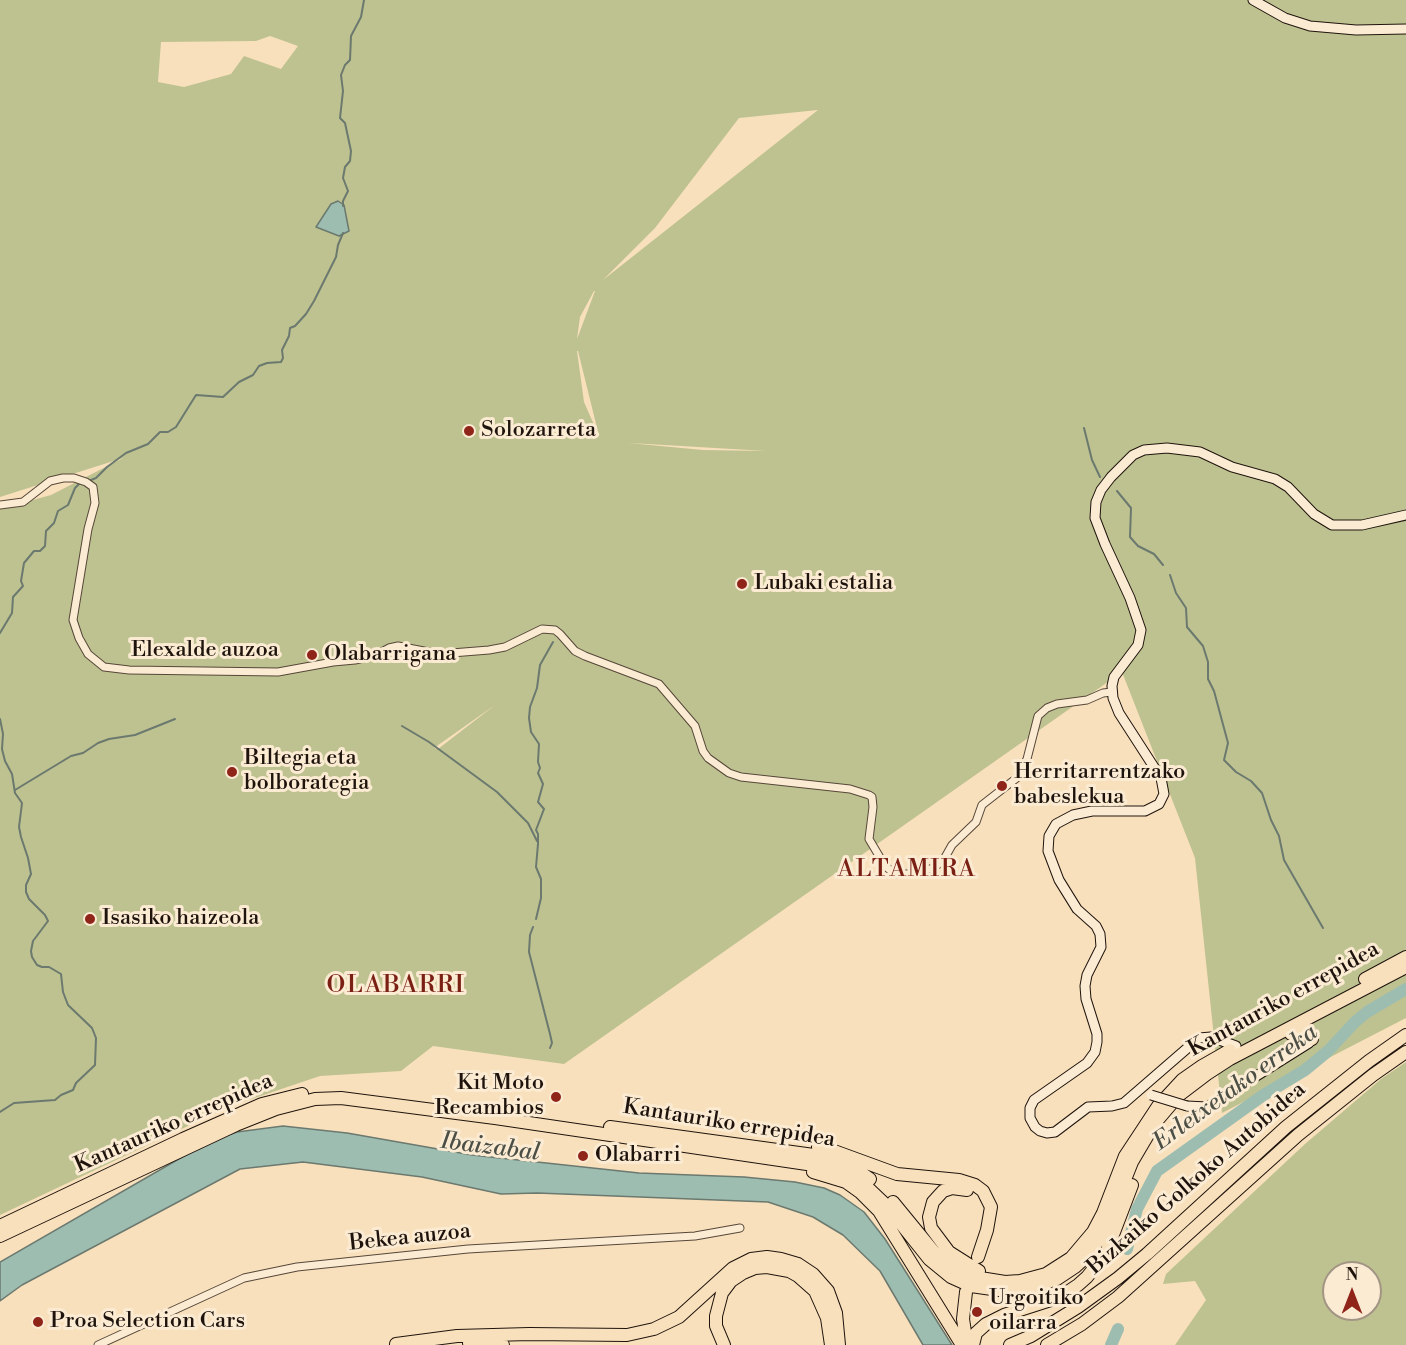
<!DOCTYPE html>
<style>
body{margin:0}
#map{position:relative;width:1406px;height:1345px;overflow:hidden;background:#f9e0bc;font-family:"Libre Bodoni",serif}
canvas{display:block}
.north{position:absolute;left:1322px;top:1261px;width:60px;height:60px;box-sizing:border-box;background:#fbebd3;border:2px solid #a39584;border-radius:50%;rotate:0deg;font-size:16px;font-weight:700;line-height:24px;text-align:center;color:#1f140d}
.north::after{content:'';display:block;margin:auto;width:21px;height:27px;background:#8f2418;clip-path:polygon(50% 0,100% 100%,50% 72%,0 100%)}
</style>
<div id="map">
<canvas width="1406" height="1345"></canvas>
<div class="north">N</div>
</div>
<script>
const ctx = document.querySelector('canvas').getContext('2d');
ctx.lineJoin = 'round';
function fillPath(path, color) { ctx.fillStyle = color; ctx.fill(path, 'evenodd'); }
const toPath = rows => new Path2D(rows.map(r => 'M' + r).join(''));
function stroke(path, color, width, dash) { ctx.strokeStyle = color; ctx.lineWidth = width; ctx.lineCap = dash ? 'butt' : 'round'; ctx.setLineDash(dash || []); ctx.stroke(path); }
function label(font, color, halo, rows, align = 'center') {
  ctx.font = font + ' "Libre Bodoni",serif'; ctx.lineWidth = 6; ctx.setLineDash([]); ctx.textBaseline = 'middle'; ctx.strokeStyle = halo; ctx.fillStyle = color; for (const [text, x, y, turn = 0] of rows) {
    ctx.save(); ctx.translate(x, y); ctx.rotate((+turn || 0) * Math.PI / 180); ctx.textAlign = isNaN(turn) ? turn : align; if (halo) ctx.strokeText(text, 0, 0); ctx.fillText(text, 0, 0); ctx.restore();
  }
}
fillPath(toPath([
 [0,0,1406,0,1406,1018,1222,1113,1195,858,1122,672,564,1064,433,1046,401,1071,320,1076,228,1107,0,1215,0,509,51,495,123,458,0,497],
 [270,36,298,46,281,69,244,56,231,74,184,87,158,82,161,42,256,41],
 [818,110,603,280,655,228,739,118],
 [594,291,595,291,577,339,580,317],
 [577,351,578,351,599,436,584,402],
 [629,443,630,443,766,451,703,450],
 [495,705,438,749,434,748],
 [1406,1062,1406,1345,1175,1345,1206,1300,1195,1281,1163,1284,1166,1274,1305,1144,1381,1079],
 [1334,1273,1370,1273,1370,1309,1334,1309]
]), '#bec290');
const water = toPath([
 [338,201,344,205,349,231,339,236,316,227,331,204,338,201],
 [283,1126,347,1133,472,1155,639,1173,744,1177,795,1182,824,1188,840,1195,864,1212,885,1239,952,1345,923,1345,880,1271,843,1235,813,1217,768,1202,537,1193,501,1194,422,1177,303,1162,240,1169,22,1285,0,1301,0,1262,210,1141,237,1132,283,1126]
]);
fillPath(water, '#9ebdb1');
stroke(water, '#6b796f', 1.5);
stroke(toPath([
 [343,206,343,201,348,191,343,178,345,167,350,161,351,151,345,123,340,118,343,91,341,75,345,65,350,60,351,36,361,17,364,0],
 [1084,428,1092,460,1100,477],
 [91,480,96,478,107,467,126,453,148,444,160,432,168,432,176,427,196,395,223,397,239,382,253,375,259,366,267,363,281,362,283,358,282,350,289,336,290,328,295,326,306,314,314,301,336,257,338,245,343,233],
 [1117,491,1131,508,1130,537,1138,546,1154,554,1163,565],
 [1170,575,1176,593,1186,608,1187,627,1203,646,1208,662,1208,679,1214,691,1228,743,1224,760,1236,772,1251,781,1262,793,1271,820,1279,836,1284,860,1323,928],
 [0,633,12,613,13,597,23,586,21,581,24,563,34,551,40,551,45,546,46,531,54,523,58,511,68,505,75,488,80,483],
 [0,719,3,734,2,749,5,761,12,774,15,793,22,803,19,827,21,837,28,858,31,874,26,885,26,892,29,899,45,915,48,921,33,941,31,951,32,957,37,965,42,967,49,967,61,974,63,992,68,1005,92,1028,96,1038,95,1065,76,1083,73,1090,61,1095,55,1100,14,1103,0,1112],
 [402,726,429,742,497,792,528,823,537,841],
 [15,790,71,756,83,753,98,743,109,739,135,735,175,719],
 [536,919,541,898,541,879,536,867,538,844,538,834,536,830,544,809,538,802,543,784,538,773,540,768,538,762,539,744,531,732,529,718,530,707,537,688,540,665,553,642],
 [533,927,530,935,529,952,550,1034,552,1043,550,1048]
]), '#6b796f', 2);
stroke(toPath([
 [1127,1249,1137,1209,1157,1171,1262,1096,1305,1070,1328,1051,1355,1022,1367,1012,1406,989],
 [1111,1345,1118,1329]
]), '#9ebdb1', 12);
const street = toPath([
 [0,505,23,502,50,481,63,478,74,478,86,482,93,487,95,503,88,529,73,620,79,638,88,654,104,667,129,670,278,672,333,662,355,660,376,655,389,648,398,646,439,654,489,650,505,647,542,629,555,630,560,634,575,651,585,656,659,684,695,726,703,751,708,758,729,773,741,777,850,789,869,795,872,797,873,807,869,839,885,866,895,874,913,874,933,868,943,861,952,845,976,822,982,805,1018,777,1027,759,1038,716,1047,708,1057,704,1087,700,1103,693,1112,692],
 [98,1345,244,1278,297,1267,468,1249,695,1236,740,1228]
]);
const secondary = toPath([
 [1253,0,1285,18,1310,26,1356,30,1406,29],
 [1236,1046,1211,1037,1199,1038,1124,1103,1112,1106,1088,1107,1055,1132,1047,1133,1040,1131,1035,1127,1030,1118,1030,1108,1034,1100,1087,1063,1095,1052,1097,1042,1097,1034,1086,999,1085,986,1087,975,1101,947,1100,934,1096,926,1077,909,1059,880,1048,851,1049,836,1056,824,1073,815,1092,811,1145,811,1159,804,1164,794,1161,778,1119,713,1113,698,1112,686,1114,677,1138,645,1141,630,1130,598,1105,544,1095,518,1096,502,1101,490,1111,477,1133,455,1144,450,1167,448,1200,452,1232,467,1275,479,1288,487,1314,514,1332,525,1362,525,1406,515],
 [1187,1106,1207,1107,1309,1043,1312,1039]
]);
const highway = toPath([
 [1365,979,1406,957],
 [1291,1034,1303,1028,1308,1030,1312,1039],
 [610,1127,821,1156,851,1166,870,1179],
 [818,1147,834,1151,897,1174,959,1180,975,1185,983,1191,991,1207,987,1230,978,1257],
 [813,1172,846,1182,860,1192,879,1211,962,1345],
 [967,1190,952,1188,943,1191,933,1202,929,1217,931,1228,949,1252,979,1271],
 [893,1202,934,1252,956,1269,974,1277,1005,1282,1020,1281,1046,1274,1071,1258,1093,1232,1103,1213,1125,1156,1158,1106,1182,1080,1202,1066,1230,1050],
 [0,1226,183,1139,262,1104,302,1094],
 [0,1236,236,1125,276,1109,315,1099,341,1098,495,1118,834,1168,865,1185,886,1205,929,1259,951,1277,971,1286,1006,1291,1023,1290,1057,1279,1075,1267,1089,1254,1101,1237,1111,1215,1132,1162,1155,1123,1178,1096,1207,1074,1230,1059,1406,967],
 [966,1292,963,1319,967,1345],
 [469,1343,503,1345],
 [396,1344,457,1336,529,1334,627,1335,654,1329,679,1317,733,1268,751,1259,767,1257,781,1259,798,1264,813,1274,828,1291,836,1313,839,1345],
 [724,1345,716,1326,716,1316,722,1293,731,1281,743,1273,755,1268,767,1267,789,1271,798,1276,815,1291,827,1318,831,1345],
 [973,1345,976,1333,986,1324,1004,1315,1060,1297,1078,1285,1087,1277,1106,1253,1132,1185],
 [1010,1345,1031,1336,1078,1307,1118,1278,1147,1254,1286,1127,1369,1061,1406,1035],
 [1047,1345,1082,1324,1118,1297,1298,1135,1373,1075,1406,1052]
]);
stroke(street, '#564739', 9);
stroke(secondary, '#1f140d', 11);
stroke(highway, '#1f140d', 14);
stroke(street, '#fbebd3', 7);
stroke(secondary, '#fbebd3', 9);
stroke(highway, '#f9e0bc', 12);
const secondaryBridge = toPath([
 [1151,1095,1187,1106]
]);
stroke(secondaryBridge, '#1f140d', 11, []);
stroke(secondaryBridge, '#fbebd3', 9);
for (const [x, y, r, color] of [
 [469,431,6,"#8f2418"],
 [742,584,6,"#8f2418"],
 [312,655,6,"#8f2418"],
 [232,772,6,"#8f2418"],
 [1002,786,6,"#8f2418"],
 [90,919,6,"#8f2418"],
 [556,1097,6,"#8f2418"],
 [583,1156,6,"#8f2418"],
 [977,1312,6,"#8f2418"],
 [38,1322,6,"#8f2418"]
]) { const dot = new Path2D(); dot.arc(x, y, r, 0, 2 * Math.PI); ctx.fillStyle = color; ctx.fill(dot); stroke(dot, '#fbebd3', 2); }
label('22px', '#1f140d', '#fbebd3', [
 ["Solozarreta",481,431],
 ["Lubaki estalia",754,584],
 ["Olabarrigana",324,655],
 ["Biltegia eta",244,759],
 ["bolborategia",244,784],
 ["Herritarrentzako",1014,773],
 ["babeslekua",1014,798],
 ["Isasiko haizeola",102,919],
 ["Kit Moto",544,1084,"right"],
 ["Recambios",544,1109,"right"],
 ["Olabarri",595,1156],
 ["Urgoitiko",989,1299],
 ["oilarra",989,1324],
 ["Proa Selection Cars",50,1322]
], 'left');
label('22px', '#1f140d', '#fbebd3', [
 ["Elexalde auzoa",205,651],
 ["Kantauriko errepidea",1284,1000,-29],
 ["Kantauriko errepidea",174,1124,-24],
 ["Kantauriko errepidea",729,1124,9],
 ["Bizkaiko Golkoko Autobidea",1197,1179,-41],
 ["Bekea auzoa",410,1238,-6]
]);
ctx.letterSpacing = '1.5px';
label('24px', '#7a1f14', '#fbebd3', [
 ["ALTAMIRA",907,870],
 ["OLABARRI",396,986]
]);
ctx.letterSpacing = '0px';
label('italic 24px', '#4b4f46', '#fbebd3', [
 ["Erletxetako erreka",1236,1088,-36],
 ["Ibaizabal",490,1148,7]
]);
</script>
